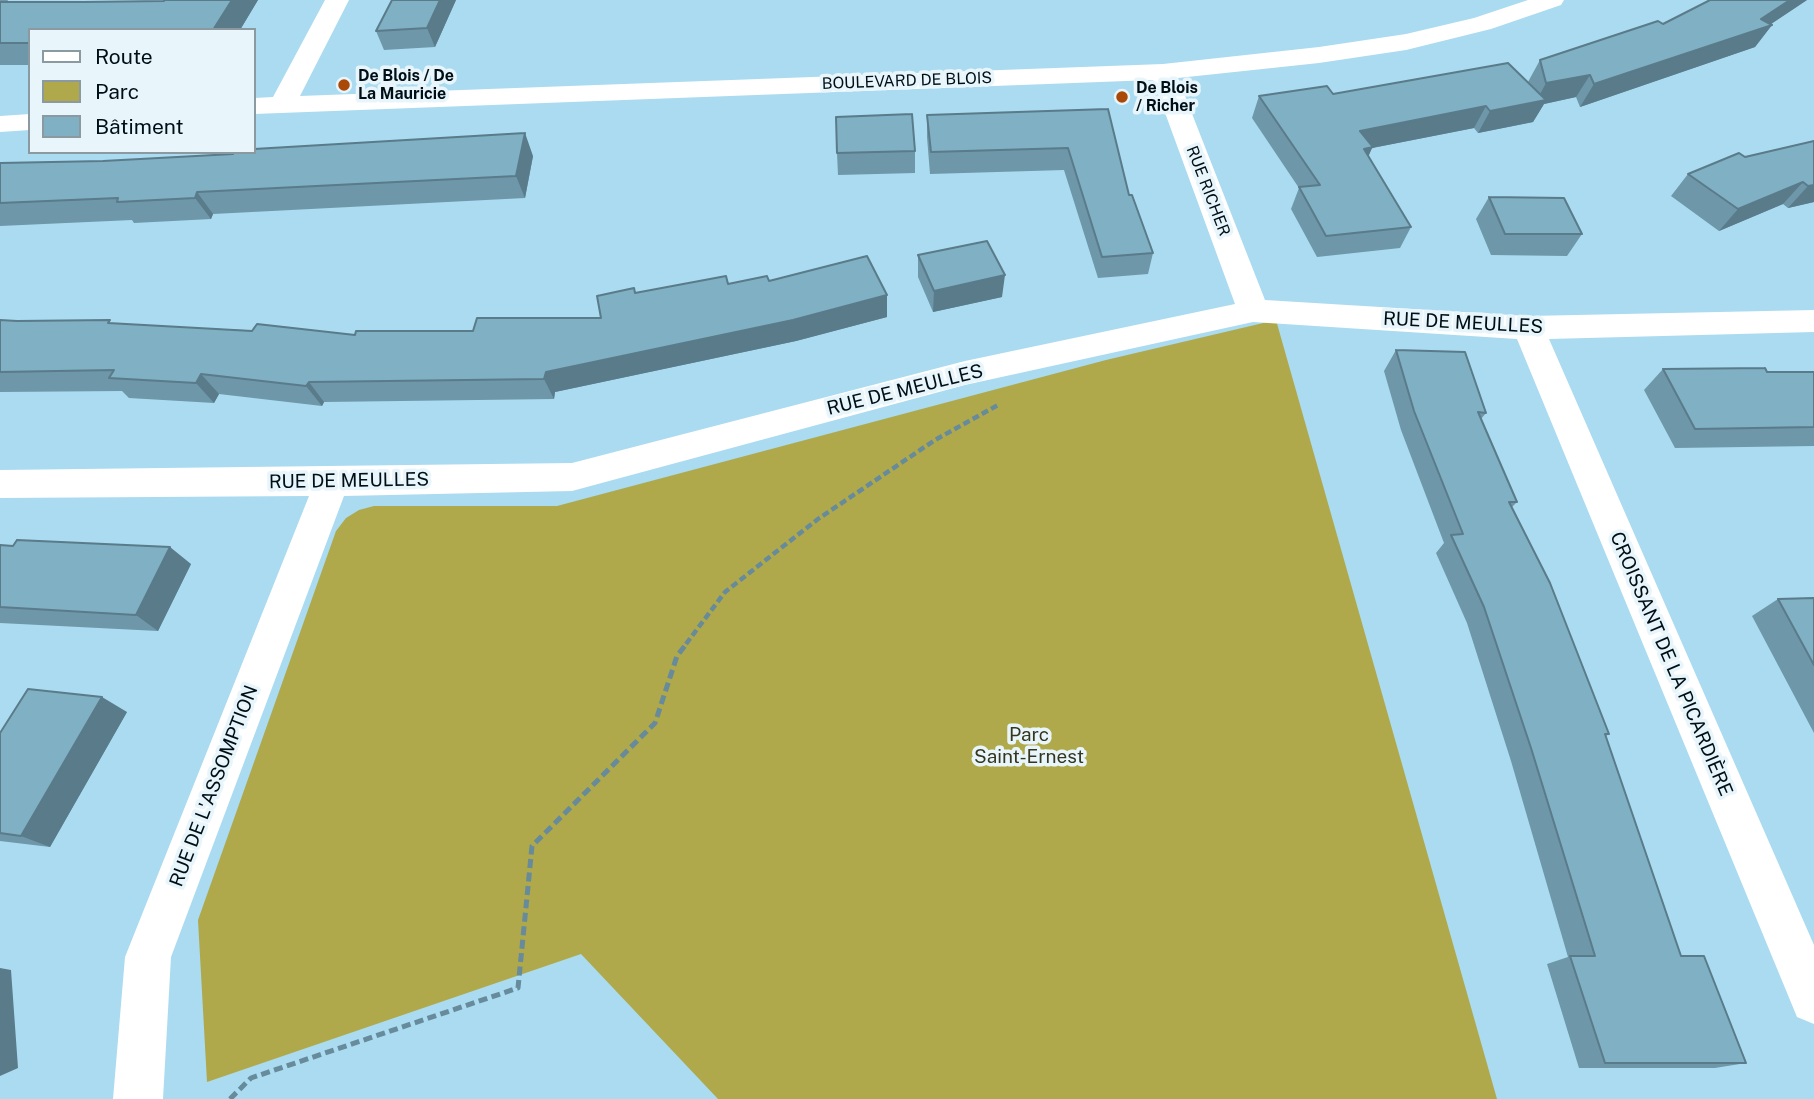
<!DOCTYPE html>
<meta charset="utf-8">
<style>
body{margin:0}
#map{position:relative;width:1814px;height:1099px;overflow:hidden;background:#aadbf0;font-family:"Public Sans",sans-serif}
canvas{display:block}
.legend{position:absolute;left:28px;top:28px;width:228px;height:126px;box-sizing:border-box;background:#e8f6fc;border:2px solid #8b9aa0;margin:0;padding:9px 12px;list-style:none;font-size:21px;color:#000f16}
.legend li{display:flex;align-items:center;gap:14px;height:35px}
.legend b{width:35px;border:2px solid #8b9aa0}
</style>
<div id="map">
<canvas width="1814" height="1099"></canvas>
<ul class="legend">
<li><b style="height:9px;background:#fff"></b>Route</li>
<li><b style="height:19px;background:#afa94b"></b>Parc</li>
<li><b style="height:19px;background:#80b0c4"></b>Bâtiment</li>
</ul>
</div>
<script>
const ctx = document.querySelector('canvas').getContext('2d');
ctx.lineJoin = 'round';
function fillPath(path, color) { ctx.fillStyle = color; ctx.fill(path, 'evenodd'); }
const toPath = rows => new Path2D(rows.map(r => 'M' + r).join(''));
function stroke(path, color, width, dash) { ctx.strokeStyle = color; ctx.lineWidth = width; ctx.lineCap = dash ? 'butt' : 'round'; ctx.setLineDash(dash || []); ctx.stroke(path); }
function label(font, color, halo, rows, align = 'center') {
  ctx.font = font + ' "Public Sans",sans-serif'; ctx.lineWidth = 7; ctx.setLineDash([]); ctx.textBaseline = 'middle'; ctx.strokeStyle = halo; ctx.fillStyle = color; for (const [text, x, y, turn = 0] of rows) {
    ctx.save(); ctx.translate(x, y); ctx.rotate((+turn || 0) * Math.PI / 180); ctx.textAlign = isNaN(turn) ? turn : align; if (halo) ctx.strokeText(text, 0, 0); ctx.fillText(text, 0, 0); ctx.restore();
  }
}
fillPath(toPath([
 [1276,320,1497,1099,718,1099,581,954,207,1082,198,920,336,531,346,518,359,510,374,506,557,506,1106,360]
]), '#afa94b');
stroke(toPath([
 [686,644,725,592,818,519,935,440,998,405]
]), '#678b9b', 4.5, [7, 3.5]);
stroke(toPath([
 [230,1099,251,1078,518,988,532,846,655,723,677,656,687,643]
]), '#678b9b', 5, [9, 4.5]);
fillPath(toPath([
 [325,0,349,0,300,96,1163,64,1319,47,1406,34,1474,18,1528,0,1564,0,1561,5,1491,29,1406,50,1319,63,1178,78,1265,300,1528,316,1814,310,1814,332,1549,339,1814,945,1814,1024,1797,1017,1517,339,1253,322,965,385,572,491,344,496,171,957,163,1099,113,1099,125,957,309,496,0,498,0,470,572,463,965,361,1235,304,1153,80,254,114,254,98,273,97,325,0],
 [30,114,30,130,0,132,0,116,30,114]
]), '#fff');
fillPath(toPath([
 [0,0,8,0,7,2,84,2,258,0,240,30,30,30,30,65,0,65],
 [456,0,435,47,384,50,376,31],
 [1710,0,1807,0,1771,24,1772,25,1755,47,1580,107,1576,97,1544,104,1533,122,1478,133,1474,128,1372,148,1368,156,1411,227,1400,248,1317,257,1291,209,1299,188,1252,118,1259,96,1333,94,1528,82,1540,60,1663,24],
 [1108,109,1129,195,1153,253,1148,274,1098,278,1064,170,930,174,927,137,927,115],
 [1814,141,1814,202,1788,208,1783,204,1719,231,1671,196,1688,174,1745,157],
 [915,151,915,173,838,175,837,153],
 [533,156,525,198,213,214,211,219,134,223,132,220,0,226,0,163],
 [1489,197,1582,234,1567,256,1491,255,1476,219],
 [918,255,1002,297,933,312,918,277],
 [769,281,887,317,796,341,555,392,554,399,324,402,322,406,219,394,214,403,129,398,122,391,0,392,0,320,17,321,113,324,355,335,473,331,601,318,636,293,728,284],
 [1396,350,1486,413,1481,419,1517,502,1512,507,1609,734,1606,736,1681,956,1746,1063,1715,1068,1579,1068,1547,964,1568,957,1511,761,1467,623,1436,553,1444,543,1401,430,1384,371],
 [1663,369,1814,372,1814,446,1675,448,1644,390],
 [0,545,191,564,158,631,0,623],
 [1814,598,1814,733,1752,616,1778,599],
 [127,712,50,847,0,841,0,733]
]), '#6e97a9');
fillPath(toPath([
 [232,0,258,0,240,30,213,30],
 [440,0,456,0,435,47,427,28],
 [1790,0,1807,0,1768,26,1772,25,1755,47,1580,107,1594,84,1761,19],
 [1590,75,1576,97,1544,104,1533,122,1478,133,1490,111,1536,102,1546,83],
 [1486,106,1474,128,1372,148,1363,169,1360,131],
 [525,133,533,156,525,198,516,176],
 [1803,182,1783,204,1719,231,1738,209],
 [1814,185,1814,202,1788,208,1808,186],
 [197,192,213,214,211,219,195,198],
 [1005,275,1002,297,933,312,934,291],
 [887,295,887,317,796,341,555,392,554,399,544,379,546,372],
 [201,374,219,394,214,403,196,383],
 [309,382,324,402,322,406,306,386],
 [170,547,191,564,158,631,136,615],
 [102,697,127,712,50,847,21,836],
 [0,968,11,970,18,1068,0,1076]
]), '#5a7b89');
const building = toPath([
 [164,0,232,0,213,30,30,30,30,43,0,43,0,2,84,2,164,1,164,0],
 [392,0,440,0,427,28,376,31,392,0],
 [1710,0,1790,0,1761,19,1772,25,1594,84,1590,75,1546,83,1540,60,1658,21,1663,24,1710,0],
 [1508,63,1546,100,1490,111,1486,106,1360,131,1373,147,1364,149,1411,227,1326,236,1299,187,1320,185,1259,96,1327,86,1333,94,1508,63],
 [1108,109,1129,195,1132,195,1153,253,1102,257,1068,148,931,152,927,115,1108,109],
 [912,114,915,151,837,153,836,117,912,114],
 [525,133,516,176,197,192,195,198,117,202,118,198,0,203,0,163,103,161,233,154,234,152,254,152,254,149,525,133],
 [1814,141,1814,185,1808,186,1803,182,1738,209,1688,174,1739,153,1745,157,1814,141],
 [1489,197,1564,198,1582,234,1505,234,1489,197],
 [987,241,1005,275,934,291,918,255,987,241],
 [867,256,887,295,793,320,546,372,544,379,309,382,306,386,201,374,196,383,109,378,114,370,0,372,0,320,17,321,110,320,108,323,252,331,257,324,355,335,356,331,473,331,477,318,601,318,597,296,634,288,635,293,726,276,728,284,767,276,769,281,867,256],
 [1396,350,1465,352,1486,413,1478,412,1517,502,1509,502,1550,583,1609,734,1605,734,1681,956,1704,956,1746,1063,1605,1063,1570,956,1595,956,1531,748,1484,607,1451,535,1463,534,1414,411,1396,350],
 [1765,368,1767,372,1814,372,1814,427,1695,429,1663,369,1765,368],
 [17,540,170,547,136,615,0,607,0,545,13,546,17,540],
 [1814,598,1814,665,1778,599,1814,598],
 [28,689,102,697,21,836,0,833,0,733,28,689]
]);
fillPath(building, '#80b0c4');
stroke(building, '#5a7b89', 2);
for (const [x, y, r, color] of [
 [344,85,7,"#a94807"],
 [1122,97,7,"#a94807"]
]) { const dot = new Path2D(); dot.arc(x, y, r, 0, 2 * Math.PI); ctx.fillStyle = color; ctx.fill(dot); stroke(dot, '#e8f6fc', 2.5); }
label('bold 16px', '#000f16', '#e8f6fc', [
 ["De Blois / De",358,76],
 ["La Mauricie",358,94],
 ["De Blois",1136,88],
 ["/ Richer",1136,106]
], 'left');
label('16px', '#000f16', '#e8f6fc', [
 ["BOULEVARD DE BLOIS",907,81,-2],
 ["RUE RICHER",1208,191,69]
]);
label('19px', '#000f16', '#e8f6fc', [
 ["RUE DE MEULLES",1463,323,3],
 ["RUE DE MEULLES",905,390,-14],
 ["RUE DE MEULLES",349,481,-1],
 ["CROISSANT DE LA PICARDIÈRE",1671,664,67],
 ["RUE DE L'ASSOMPTION",214,786,-69]
]);
label('19px', '#36351d', '#e8f6fc', [
 ["Parc",1029,735],
 ["Saint-Ernest",1029,757]
]);
</script>
